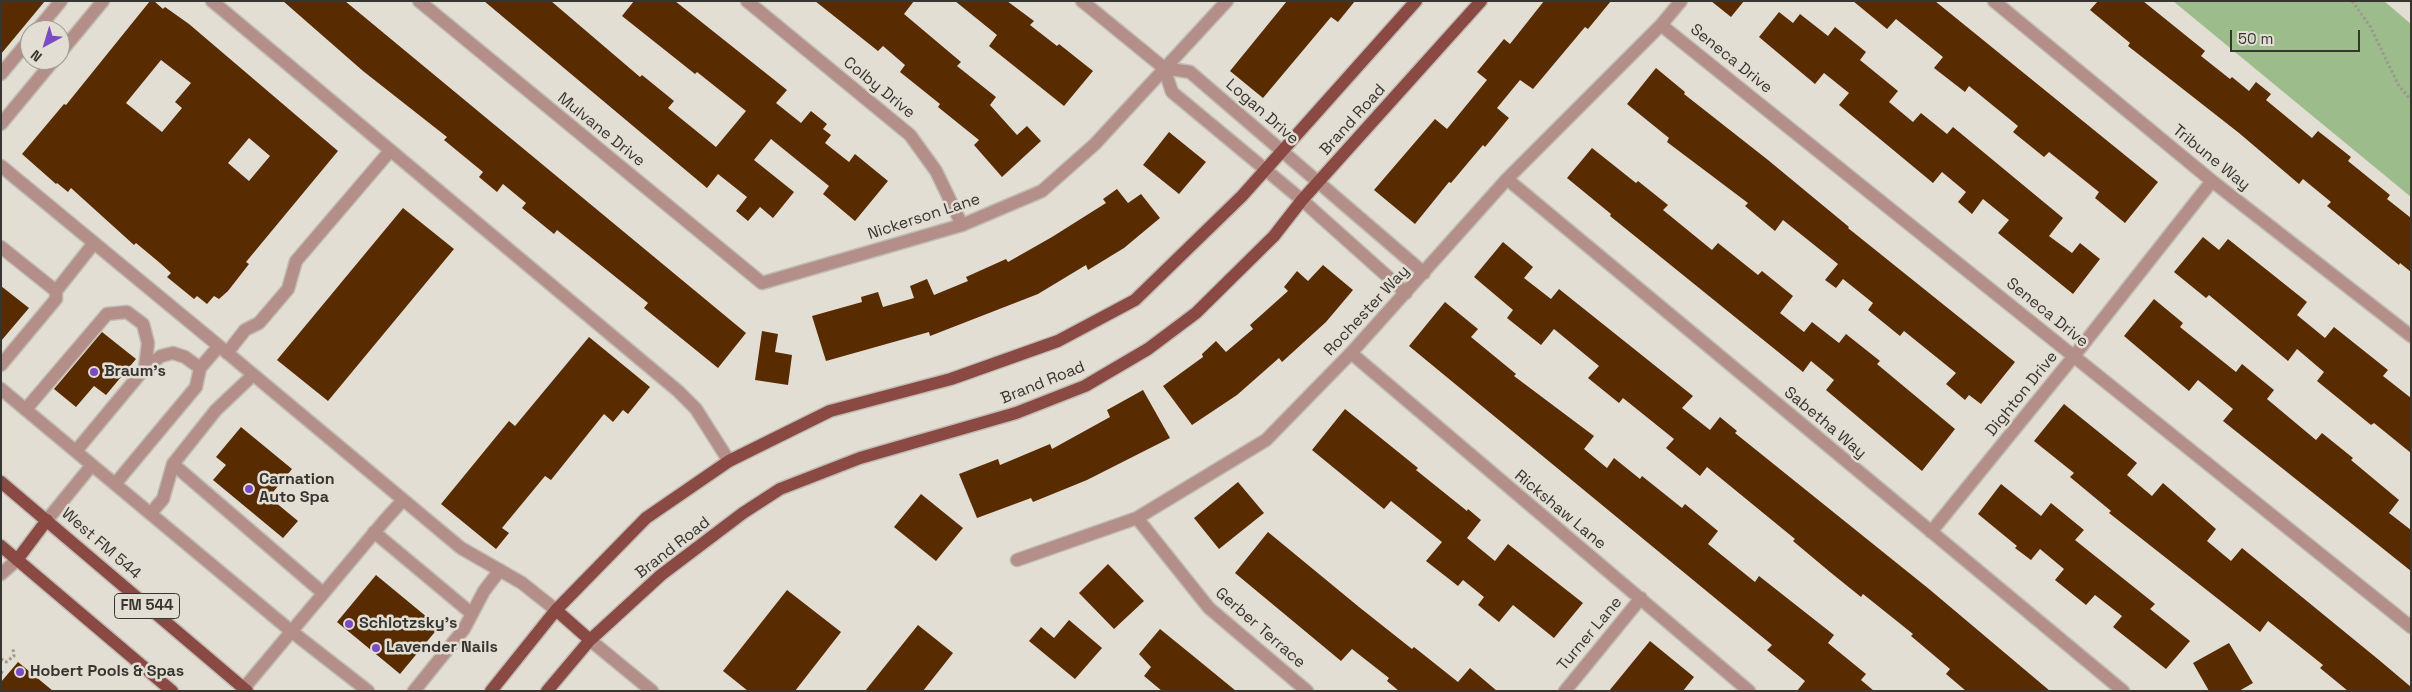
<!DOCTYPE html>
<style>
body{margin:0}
#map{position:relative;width:2412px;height:692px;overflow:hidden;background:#e3ded3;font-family:"Space Grotesk",sans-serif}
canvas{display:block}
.frame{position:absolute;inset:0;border:2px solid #373530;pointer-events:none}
.north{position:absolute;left:20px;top:20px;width:50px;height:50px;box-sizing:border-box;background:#e3ded3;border:1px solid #9e9a92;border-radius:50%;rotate:219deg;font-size:14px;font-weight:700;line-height:20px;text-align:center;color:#373530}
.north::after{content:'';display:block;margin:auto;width:18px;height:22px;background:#7b4bc3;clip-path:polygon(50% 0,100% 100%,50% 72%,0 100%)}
.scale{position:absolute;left:2230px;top:30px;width:130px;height:22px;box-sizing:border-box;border:2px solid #373530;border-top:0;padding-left:6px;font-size:15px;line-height:18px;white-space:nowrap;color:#373530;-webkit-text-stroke:4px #e3ded3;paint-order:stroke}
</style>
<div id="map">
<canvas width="2412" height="692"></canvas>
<div class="frame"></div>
<div class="north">N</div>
<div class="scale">50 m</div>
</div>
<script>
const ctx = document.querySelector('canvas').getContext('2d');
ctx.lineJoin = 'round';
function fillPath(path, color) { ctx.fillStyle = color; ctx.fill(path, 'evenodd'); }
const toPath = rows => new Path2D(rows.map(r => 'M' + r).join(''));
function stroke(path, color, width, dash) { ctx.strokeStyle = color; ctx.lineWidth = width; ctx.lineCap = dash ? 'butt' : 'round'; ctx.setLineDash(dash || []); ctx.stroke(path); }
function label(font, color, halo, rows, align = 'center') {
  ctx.font = font + ' "Space Grotesk",sans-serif'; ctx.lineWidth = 5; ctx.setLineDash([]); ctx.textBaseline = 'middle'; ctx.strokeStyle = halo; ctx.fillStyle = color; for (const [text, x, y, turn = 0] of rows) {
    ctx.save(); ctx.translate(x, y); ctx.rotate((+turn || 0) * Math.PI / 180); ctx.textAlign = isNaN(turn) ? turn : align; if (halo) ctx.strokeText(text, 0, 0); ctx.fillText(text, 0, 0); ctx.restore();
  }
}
fillPath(toPath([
 [2173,1,2384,1,2411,24,2411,197]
]), '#9cbd8b');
fillPath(toPath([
 [1,1,45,1,1,54],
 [150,1,154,1,163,9,165,7,189,24,338,151,246,262,249,264,228,291,219,299,214,296,207,304,197,296,194,299,167,277,171,273,160,263,136,243,134,245,71,188,68,192,57,183,56,184,22,154,64,104,66,105],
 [161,60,191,83,175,102,182,108,162,132,126,103],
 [249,138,270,156,249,181,228,163],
 [283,1,345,1,746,333,718,368,644,308,648,303,557,230,554,234,522,208,526,203,503,184,497,192,479,177,483,172,444,140,447,137,363,71],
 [484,1,551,1,640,77,642,75,674,101,668,108,716,147,746,111,697,72,695,74,622,16,634,1,675,1,787,90,776,103,801,123,811,111,827,124,823,129,831,135,825,143,849,162,855,154,888,181,855,221,823,194,829,186,771,139,754,160,794,192,773,218,760,207,748,221,736,211,747,197,718,174,707,188],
 [815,1,914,1,904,14,961,62,957,66,996,97,990,105,1017,135,1027,126,1041,141,1002,177,974,145,979,140,938,107,940,104,900,72,905,65,883,46,878,51],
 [955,1,1007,1,1034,21,1030,25,1057,46,1059,44,1093,71,1064,106,989,46,997,35],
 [1287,1,1355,1,1338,22,1331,17,1263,98,1230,71],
 [1544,1,1611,1,1588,29,1585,27,1533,89,1520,80,1497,108,1509,118,1485,147,1483,145,1451,183,1449,182,1415,224,1374,190,1435,119,1447,129,1487,80,1477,72,1504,39,1510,44],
 [1711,1,1744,1,1731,17],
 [1853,1,1935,1,2158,182,2125,223,2095,198,2099,192,2049,152,2044,157,2013,132,2018,126,1969,86,1965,92,1934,68,1943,57,1896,19,1887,29],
 [2098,1,2143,1,2205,51,2201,56,2230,79,2232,77,2249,91,2256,82,2271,94,2266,100,2312,138,2318,131,2351,157,2348,161,2390,195,2387,199,2411,218,2411,272,2400,263,2399,265,2327,206,2331,202,2303,179,2299,184,2239,133,2128,46,2130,43,2090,10],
 [1779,12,1793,23,1800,14,1828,36,1835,27,1866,52,1860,60,1898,91,1889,102,1913,122,1921,113,1947,134,1953,127,2063,218,2049,236,2072,253,2080,243,2100,259,2073,294,1998,233,2009,220,1983,199,1972,214,1958,202,1966,192,1942,172,1933,183,1839,105,1849,93,1824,73,1815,84,1759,37],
 [1656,68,1685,92,1684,94,1768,160,1849,227,1848,228,2015,362,1981,404,1969,395,1965,400,1946,384,1956,373,1904,331,1900,336,1868,310,1873,303,1843,279,1836,288,1825,280,1838,264,1783,220,1775,231,1745,206,1748,203,1667,142,1669,138,1627,104],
 [1169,132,1206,162,1179,194,1143,165],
 [1592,148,1636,183,1638,181,1668,205,1663,210,1712,250,1718,243,1758,275,1762,271,1793,296,1780,313,1804,332,1812,322,1839,343,1846,334,1880,361,1877,364,1955,429,1922,471,1826,390,1834,380,1811,361,1803,372,1610,216,1611,214,1567,178],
 [1117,189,1128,203,1141,194,1160,218,1124,248,1088,270,1086,265,1038,294,930,336,929,332,826,361,812,316,862,302,861,297,878,292,883,307,914,298,910,286,927,279,934,295,968,281,966,277,1006,259,1008,262,1052,237,1106,203,1103,199],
 [403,208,454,249,328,401,277,360],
 [2203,237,2219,250,2228,239,2307,302,2297,315,2325,338,2334,327,2388,370,2383,376,2411,398,2411,453,2374,423,2371,425,2317,381,2324,372,2297,349,2288,361,2209,295,2206,298,2174,272],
 [1503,242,1533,267,1524,278,1551,299,1559,289,1693,396,1682,408,1710,430,1720,417,1737,431,1735,433,1929,589,2050,691,1966,691,1946,674,1950,669,1911,636,1913,634,1863,594,1861,597,1830,572,1793,541,1795,539,1707,467,1700,476,1666,448,1674,439,1623,398,1619,403,1588,378,1599,366,1554,329,1541,345,1507,318,1513,310,1474,277],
 [1323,265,1353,290,1326,322,1282,362,1279,358,1237,395,1192,425,1163,386,1203,357,1202,354,1216,341,1226,352,1253,329,1250,325,1288,291,1284,287,1297,271,1308,281],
 [1,286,29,308,1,341],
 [2154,299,2183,323,2180,327,2236,372,2242,364,2274,390,2267,399,2316,440,2322,433,2353,458,2351,460,2399,500,2389,513,2411,530,2411,571,2223,421,2233,409,2198,380,2189,391,2124,336],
 [1445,302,1478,329,1471,337,1516,374,1514,376,1594,436,1584,449,1607,468,1614,458,1640,479,1642,476,1682,508,1685,504,1718,531,1708,544,1755,582,1759,576,1834,635,1828,643,1866,674,1861,680,1874,691,1797,691,1805,681,1767,650,1772,645,1409,346],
 [762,331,778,334,775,352,792,355,788,385,755,380],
 [102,332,136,359,106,395,94,386,76,407,54,389],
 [589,337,650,387,628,414,623,410,613,422,604,414,551,480,545,476,502,528,509,533,496,549,441,504,509,421,515,426],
 [1143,390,1170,438,1087,480,1033,502,1031,498,977,518,959,474,998,459,1000,465,1050,444,1052,449,1110,417,1107,410],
 [2064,404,2137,463,2127,475,2152,496,2163,483,2216,529,2207,541,2231,561,2242,548,2379,660,2411,687,2411,691,2348,691,2320,668,2323,665,2268,621,2260,632,2109,513,2111,511,2070,477,2074,473,2034,441],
 [1345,409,1418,468,1416,470,1467,511,1468,509,1481,520,1467,538,1495,561,1508,544,1583,603,1554,638,1513,605,1499,622,1478,605,1484,597,1463,580,1458,586,1426,561,1442,542,1391,501,1384,509,1312,450],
 [241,427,292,469,269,497,298,521,283,538,213,480,226,465,216,457],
 [1238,482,1264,513,1219,549,1194,518],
 [2001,484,2041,516,2051,503,2084,530,2075,540,2155,604,2150,609,2190,641,2166,669,2113,627,2122,616,2095,595,2086,605,2055,580,2064,569,2040,549,2031,560,2015,548,2017,546,1978,514],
 [921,494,963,528,936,561,894,527],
 [1268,532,1359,607,1412,649,1414,647,1458,682,1470,668,1497,691,1399,691,1387,681,1389,678,1352,649,1341,661,1235,573],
 [1108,564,1144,601,1114,629,1079,593],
 [376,575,439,627,400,674,337,622],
 [787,590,841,632,795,691,748,691,723,671],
 [1069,620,1102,648,1075,679,1029,641,1041,627,1054,638],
 [918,625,953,653,923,691,865,691],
 [1160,629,1192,655,1236,691,1162,691,1144,676,1151,667,1139,654],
 [1650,641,1694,677,1683,691,1609,691],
 [2229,643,2253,683,2239,691,2209,691,2193,663],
 [18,662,53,691,1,691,1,682]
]), '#592b00');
const minor = toPath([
 [212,1,678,391,696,409,729,461],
 [419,1,762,283,962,225,1042,191,1095,144,1227,1],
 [747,1,910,135,936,171,962,225],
 [1082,1,1164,68,1172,92,1302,200,1406,293],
 [1994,1,2212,181,2411,336],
 [1661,25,2411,627],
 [37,30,61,1],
 [60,53,103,1],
 [1164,68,1190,72,1424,273],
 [1,74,30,39],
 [1,124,54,60],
 [1,166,219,346],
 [1507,179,2123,691],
 [1,247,56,291],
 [227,353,245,330,259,323,288,289,296,261,390,151],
 [1351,353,1749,691],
 [1,365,56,299,56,291,94,243],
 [1,389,291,631,368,691],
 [26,409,107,314,127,312,143,324,148,343,145,368],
 [76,451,145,368,161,356,173,353,185,357,200,368],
 [173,464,323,593],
 [115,484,196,387,200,368,219,346,461,548,522,583,556,610],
 [151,513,163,499,173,464,216,410,253,375],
 [1137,518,1209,608,1307,691],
 [47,520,92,465],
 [374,532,471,613],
 [1931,532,2074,356,2212,181],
 [1017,560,1137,518,1266,440,1351,353,1507,179,1661,25,1681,1],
 [1,574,17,560],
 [590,640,652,691],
 [244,688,384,521,403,500],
 [414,691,464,629,484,591,500,570],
 [1565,691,1641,598]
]);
const major = toPath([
 [1,482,247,691],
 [1,546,172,691],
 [17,560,47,520],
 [556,610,590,640],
 [491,691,556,610,646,518,729,461,830,411,951,379,1058,341,1135,300,1242,196,1416,1],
 [547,691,590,640,661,575,743,513,780,489,860,458,1016,413,1085,386,1148,349,1196,313,1274,236,1302,200,1481,1]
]);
stroke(minor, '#c1bcb2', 15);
stroke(major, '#c1bcb2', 15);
stroke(toPath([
 [2352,1,2370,26,2399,86,2411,100],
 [1,659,6,662,14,656,13,649],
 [1,672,3,673]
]), '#9c988f', 3, [2.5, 2.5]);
stroke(minor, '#b48e89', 12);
stroke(major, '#8a4943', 12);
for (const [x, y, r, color] of [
 [94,372,5,"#7b4bc3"],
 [249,489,5,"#7b4bc3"],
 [349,624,5,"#7b4bc3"],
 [376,648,5,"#7b4bc3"],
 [20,672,5,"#7b4bc3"]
]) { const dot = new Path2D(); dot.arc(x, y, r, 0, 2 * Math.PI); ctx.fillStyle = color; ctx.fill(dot); stroke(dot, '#e3ded3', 2); }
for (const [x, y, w] of [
 [147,606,65]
]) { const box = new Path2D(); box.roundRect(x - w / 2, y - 12.5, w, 25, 4); ctx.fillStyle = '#e3ded3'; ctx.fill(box); stroke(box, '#373530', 1); }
label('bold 15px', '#373530', null, [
 ["FM 544",147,606]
]);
label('16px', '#373530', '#e3ded3', [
 ["Seneca Drive",1731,59,39],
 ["Colby Drive",879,88,39],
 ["Logan Drive",1262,112,41],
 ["Brand Road",1353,120,-48],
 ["Mulvane Drive",601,130,39],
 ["Tribune Way",2211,158,39],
 ["Nickerson Lane",924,217,-18],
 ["Rochester Way",1367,311,-47],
 ["Seneca Drive",2047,313,39],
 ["Brand Road",1043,383,-22],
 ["Dighton Drive",2022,394,-51],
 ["Sabetha Way",1825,423,40],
 ["Rickshaw Lane",1560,510,40],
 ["West FM 544",101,544,41],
 ["Brand Road",673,548,-38],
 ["Gerber Terrace",1260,628,41],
 ["Turner Lane",1590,634,-50]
]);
label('bold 16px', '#373530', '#e3ded3', [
 ["Braum's",104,372],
 ["Carnation",259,480],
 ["Auto Spa",259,498],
 ["Schlotzsky's",359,624],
 ["Lavender Nails",386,648],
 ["Hobert Pools & Spas",30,672]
], 'left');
</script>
